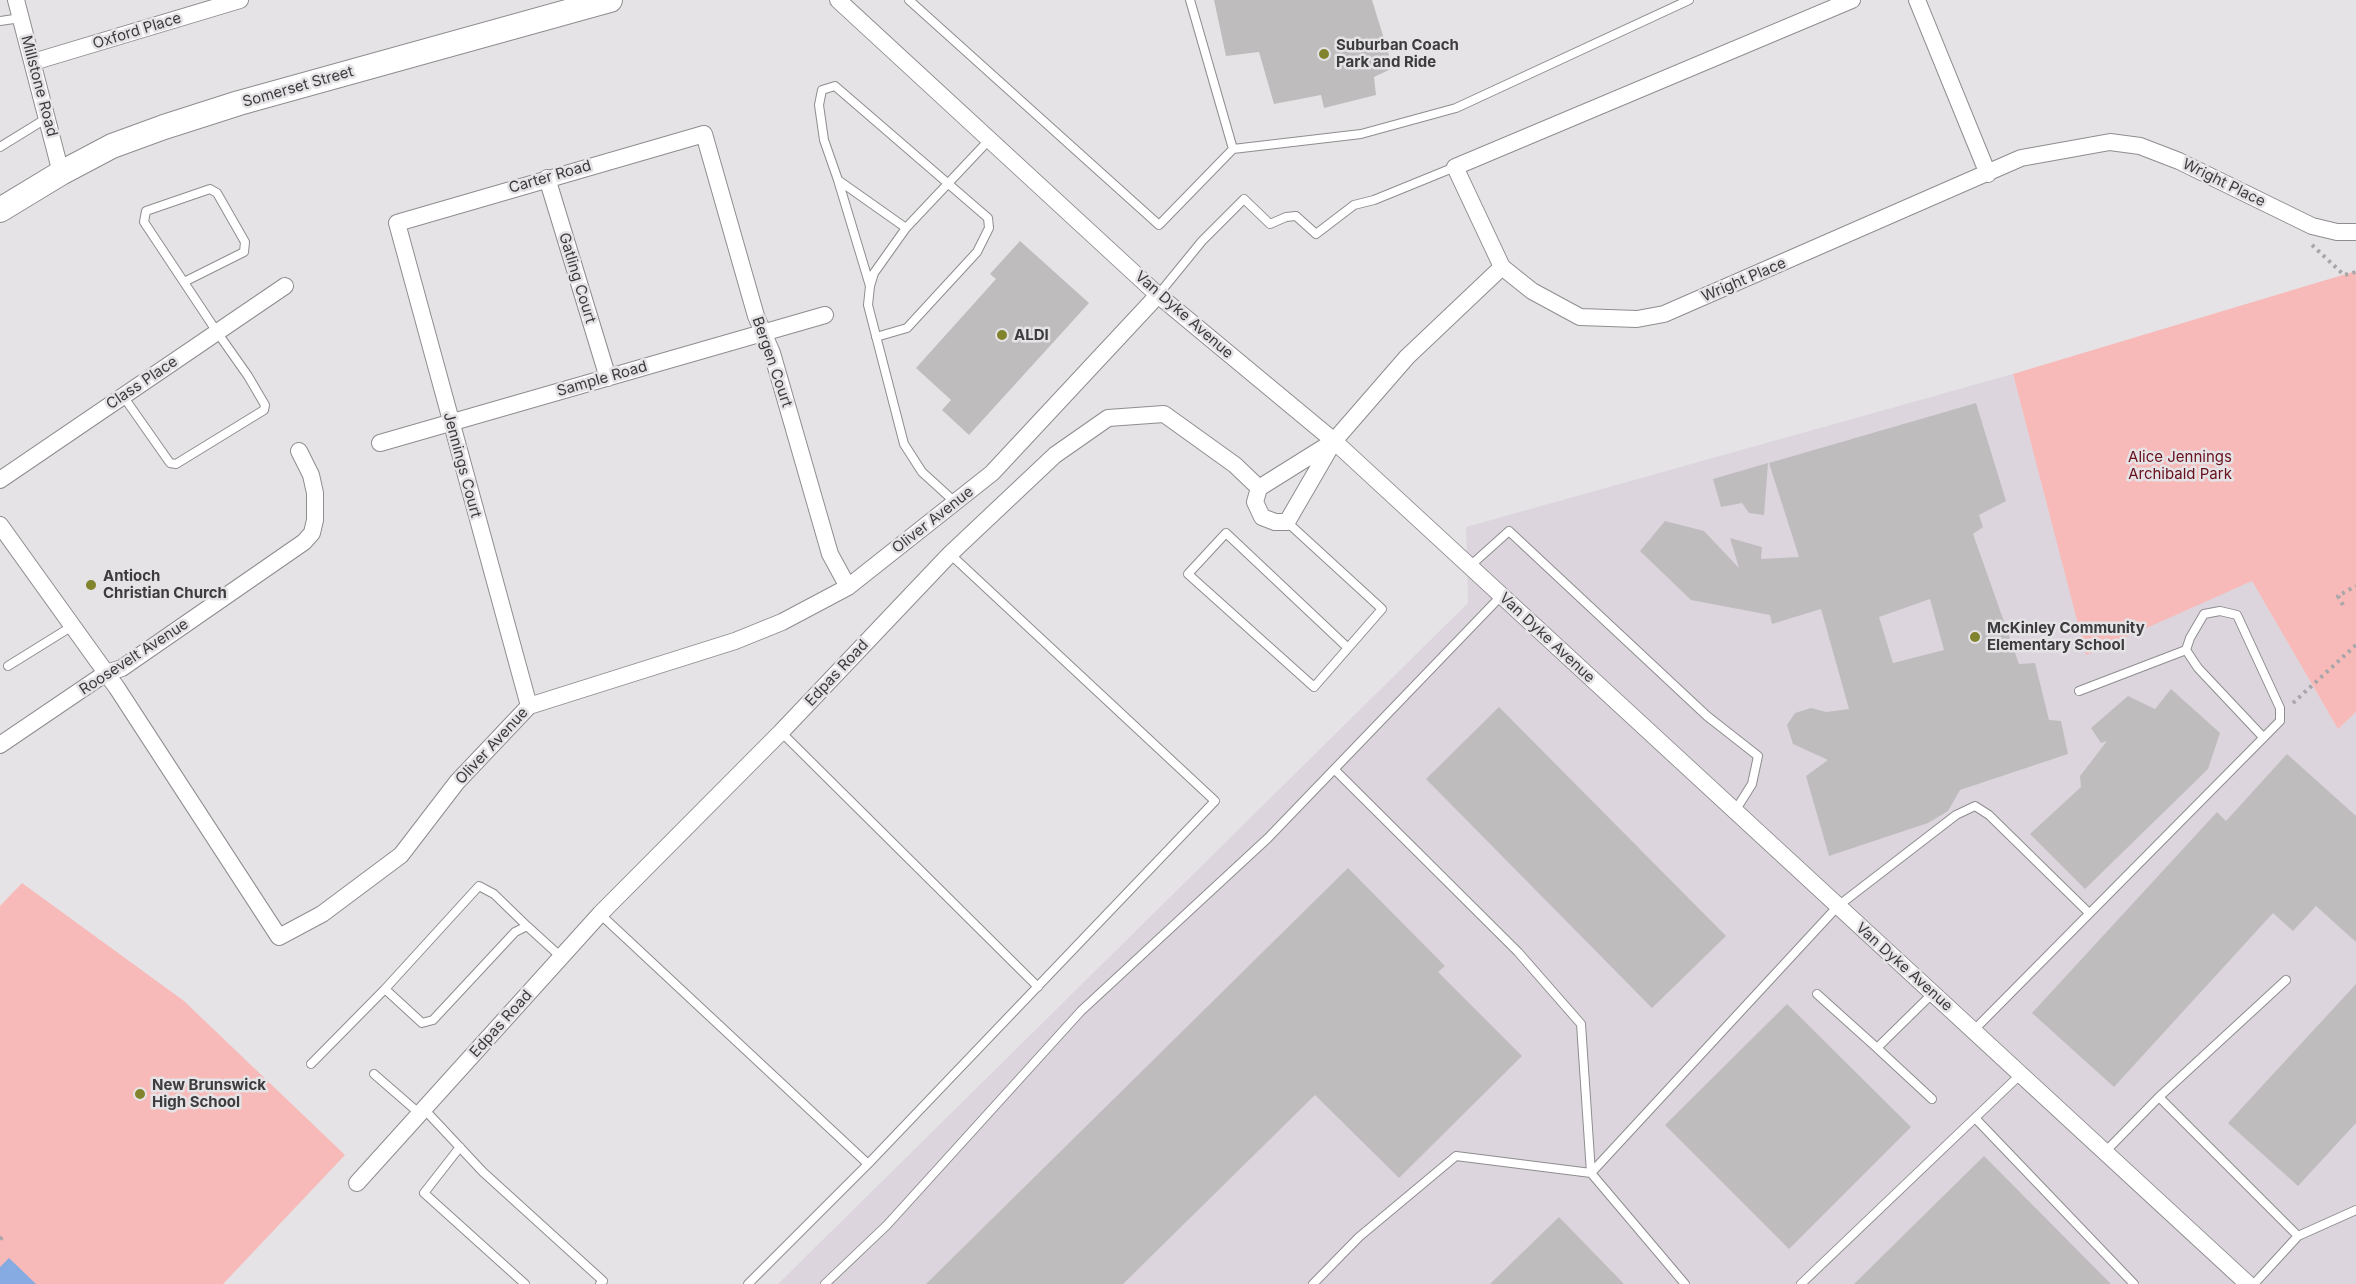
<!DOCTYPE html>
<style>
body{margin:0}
canvas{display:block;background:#e5e3e6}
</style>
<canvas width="2356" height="1284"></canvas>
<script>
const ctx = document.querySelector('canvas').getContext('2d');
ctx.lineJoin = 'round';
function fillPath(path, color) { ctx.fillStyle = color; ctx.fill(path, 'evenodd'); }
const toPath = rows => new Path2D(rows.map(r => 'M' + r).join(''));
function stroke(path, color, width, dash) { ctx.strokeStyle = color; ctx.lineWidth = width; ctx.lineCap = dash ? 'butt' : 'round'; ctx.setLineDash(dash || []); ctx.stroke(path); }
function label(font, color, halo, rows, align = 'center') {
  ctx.font = font + ' Inter,sans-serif'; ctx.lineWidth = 5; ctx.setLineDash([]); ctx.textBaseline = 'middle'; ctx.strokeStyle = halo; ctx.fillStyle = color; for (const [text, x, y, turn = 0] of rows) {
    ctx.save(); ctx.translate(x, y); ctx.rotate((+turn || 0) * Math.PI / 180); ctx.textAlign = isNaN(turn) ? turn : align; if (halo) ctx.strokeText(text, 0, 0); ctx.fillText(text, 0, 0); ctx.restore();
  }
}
fillPath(toPath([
 [2013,374,2086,654,2252,581,2338,729,2356,712,2356,1284,778,1284,1468,603,1466,527]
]), '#dcd5de');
fillPath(toPath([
 [2356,271,2356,712,2338,729,2252,581,2086,655,2013,374],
 [22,883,184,1001,345,1155,223,1284,0,1284,0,906]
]), '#f7bab9');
fillPath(toPath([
 [9,1258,36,1284,0,1284,0,1267]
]), '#86abe2');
fillPath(toPath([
 [1214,0,1372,0,1393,68,1374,77,1376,95,1324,108,1321,95,1274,104,1259,52,1226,56],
 [1020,241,1089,303,969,435,942,410,951,400,916,368,996,279,990,274],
 [1976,403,2006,501,1979,515,1983,527,1973,534,2019,664,2035,663,2049,720,2061,721,2068,754,1960,790,1948,811,1928,823,1829,856,1806,776,1828,760,1793,744,1787,725,1795,713,1811,708,1826,712,1849,709,1821,609,1772,624,1770,615,1691,600,1640,551,1665,521,1704,531,1739,568,1730,538,1762,547,1761,559,1799,557,1769,463],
 [1930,599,1944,650,1893,663,1879,617],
 [1768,463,1764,515,1749,513,1742,503,1721,507,1713,479],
 [2171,689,2220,733,2208,769,2085,889,2030,834,2081,787,2080,776,2107,741,2101,743,2091,728,2128,696,2155,709],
 [1499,707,1726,936,1652,1008,1426,779],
 [2287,754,2356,816,2356,942,2316,906,2293,931,2273,913,2114,1087,2032,1013,2217,812,2226,821],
 [1348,868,1445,966,1438,972,1522,1056,1399,1178,1315,1095,1123,1284,926,1284],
 [2356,984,2356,1123,2298,1186,2228,1123],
 [1787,1004,1911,1127,1789,1249,1665,1125],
 [1984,1156,2111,1284,1854,1284],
 [1559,1217,1624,1284,1490,1284]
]), '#bfbcbd');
const service = toPath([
 [909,0,1159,225,1233,149,1361,134,1456,108,1689,0],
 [1190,0,1233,149],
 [0,21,21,18],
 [0,147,47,118],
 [838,180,870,286],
 [1158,295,1202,241,1244,199,1270,224,1286,217,1296,216,1316,234,1354,205,1374,200,1455,167],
 [876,337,907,328,977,252,989,228,988,218,835,86,822,90,819,105,824,140,838,180,906,228],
 [123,396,170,463,176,464,264,410,265,405,248,376,217,332,144,222,146,211,210,189,217,193,245,242,244,252,184,282],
 [956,503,922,472,904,444,868,305,870,286,874,273,906,228,990,139],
 [1287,522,1382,609,1314,687,1188,574,1226,533,1348,648],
 [1470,566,1509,531,1707,716,1758,756,1752,784,1735,811],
 [8,666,74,625],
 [2079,691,2186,650],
 [781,732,1038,987],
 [1335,770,1518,952,1581,1024,1591,1173],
 [600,914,868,1164],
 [385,989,479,886,494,894,527,926],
 [1817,994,1877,1048,1932,994],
 [1974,1030,2280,721,2280,708,2237,615,2220,611,2204,614,2190,638,2186,650,2198,668,2263,737],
 [1877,1048,1932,1099],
 [311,1064,385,989,422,1023,433,1020,515,932,527,926,561,957],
 [374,1074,420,1114],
 [2159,1097,2286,980],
 [424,1109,483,1172,603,1281,600,1284],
 [1975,1118,2134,1284],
 [460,1147,424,1193,525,1284],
 [2105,1152,2159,1097,2298,1236,2254,1284],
 [1591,1173,1838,906,1956,815,1975,806,1989,815,2089,913],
 [2298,1236,2356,1210],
 [748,1284,868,1164,1215,801,950,554],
 [825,1284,887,1225,1081,1011,1268,838,1502,595],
 [1313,1284,1359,1237,1456,1156,1591,1173,1685,1284],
 [1801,1284,2021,1074]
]);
const minor = toPath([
 [16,0,61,173],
 [838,0,1158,295,1334,441,2248,1284],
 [1852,0,1455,167,1502,267,1532,291,1580,317,1637,319,1664,314,2021,158,2110,142,2140,146,2179,161,2312,226,2337,232,2356,232],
 [1917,0,1988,174],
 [33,62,240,0],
 [547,178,608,378],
 [380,443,825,315],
 [0,480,285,286],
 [1259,488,1255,502,1262,517,1275,522,1287,522,1334,441,1407,357,1502,267],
 [1259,488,1331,443],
 [0,525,117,688,279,937,322,914,401,855,457,782,529,706,735,641,782,622,848,587,992,473,1158,295],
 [529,706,397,223,704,134,756,316,772,353,830,554,848,587],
 [0,745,106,673,122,668,304,542,312,533,315,520,315,493,311,475,299,451],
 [357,1183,600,914,781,732,950,554,1055,455,1108,418,1164,414,1235,465,1259,488]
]);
const secondary = toPath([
 [0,210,61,173,112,146,164,127,239,103,610,0]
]);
stroke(service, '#8f8d8f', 10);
stroke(minor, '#8f8d8f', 18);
stroke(secondary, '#8f8d8f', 26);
stroke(toPath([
 [2312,245,2344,275,2356,272],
 [2343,605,2338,596,2356,586],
 [2293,703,2356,645],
 [0,1239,3,1237]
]), '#a8a6a8', 4, [3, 4.5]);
stroke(service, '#fff', 8);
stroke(minor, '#fff', 16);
stroke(secondary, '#fff', 24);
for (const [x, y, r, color] of [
 [1324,54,6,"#81832d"],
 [1002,335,6,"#81832d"],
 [91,585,6,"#81832d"],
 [1975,637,6,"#81832d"],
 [140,1094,6,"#81832d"]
]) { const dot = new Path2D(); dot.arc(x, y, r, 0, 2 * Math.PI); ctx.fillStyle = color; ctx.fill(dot); stroke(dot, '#e5e3e6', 2); }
label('15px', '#3d3c3d', '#e5e3e6', [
 ["Oxford Place",137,31,-17],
 ["Millstone Road",39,86,75],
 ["Somerset Street",298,87,-16],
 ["Carter Road",550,177,-16],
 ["Wright Place",2224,183,26],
 ["Gatling Court",577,278,73],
 ["Wright Place",1744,280,-23],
 ["Van Dyke Avenue",1184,315,41],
 ["Bergen Court",772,362,71],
 ["Sample Road",602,379,-16],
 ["Class Place",142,383,-34],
 ["Jennings Court",462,465,75],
 ["Oliver Avenue",933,520,-38],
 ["Van Dyke Avenue",1547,638,43],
 ["Roosevelt Avenue",134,657,-33],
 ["Edpas Road",837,673,-47],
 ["Oliver Avenue",492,746,-47],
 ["Van Dyke Avenue",1904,967,42],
 ["Edpas Road",501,1024,-48]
]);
label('bold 15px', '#3d3c3d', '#e5e3e6', [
 ["Suburban Coach",1336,45],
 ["Park and Ride",1336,62],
 ["ALDI",1014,335],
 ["Antioch",103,576],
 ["Christian Church",103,593],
 ["McKinley Community",1987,628],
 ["Elementary School",1987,645],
 ["New Brunswick",152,1085],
 ["High School",152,1102]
], 'left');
label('15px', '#68101c', '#e5e3e6', [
 ["Alice Jennings",2180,457],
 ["Archibald Park",2180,474]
]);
</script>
